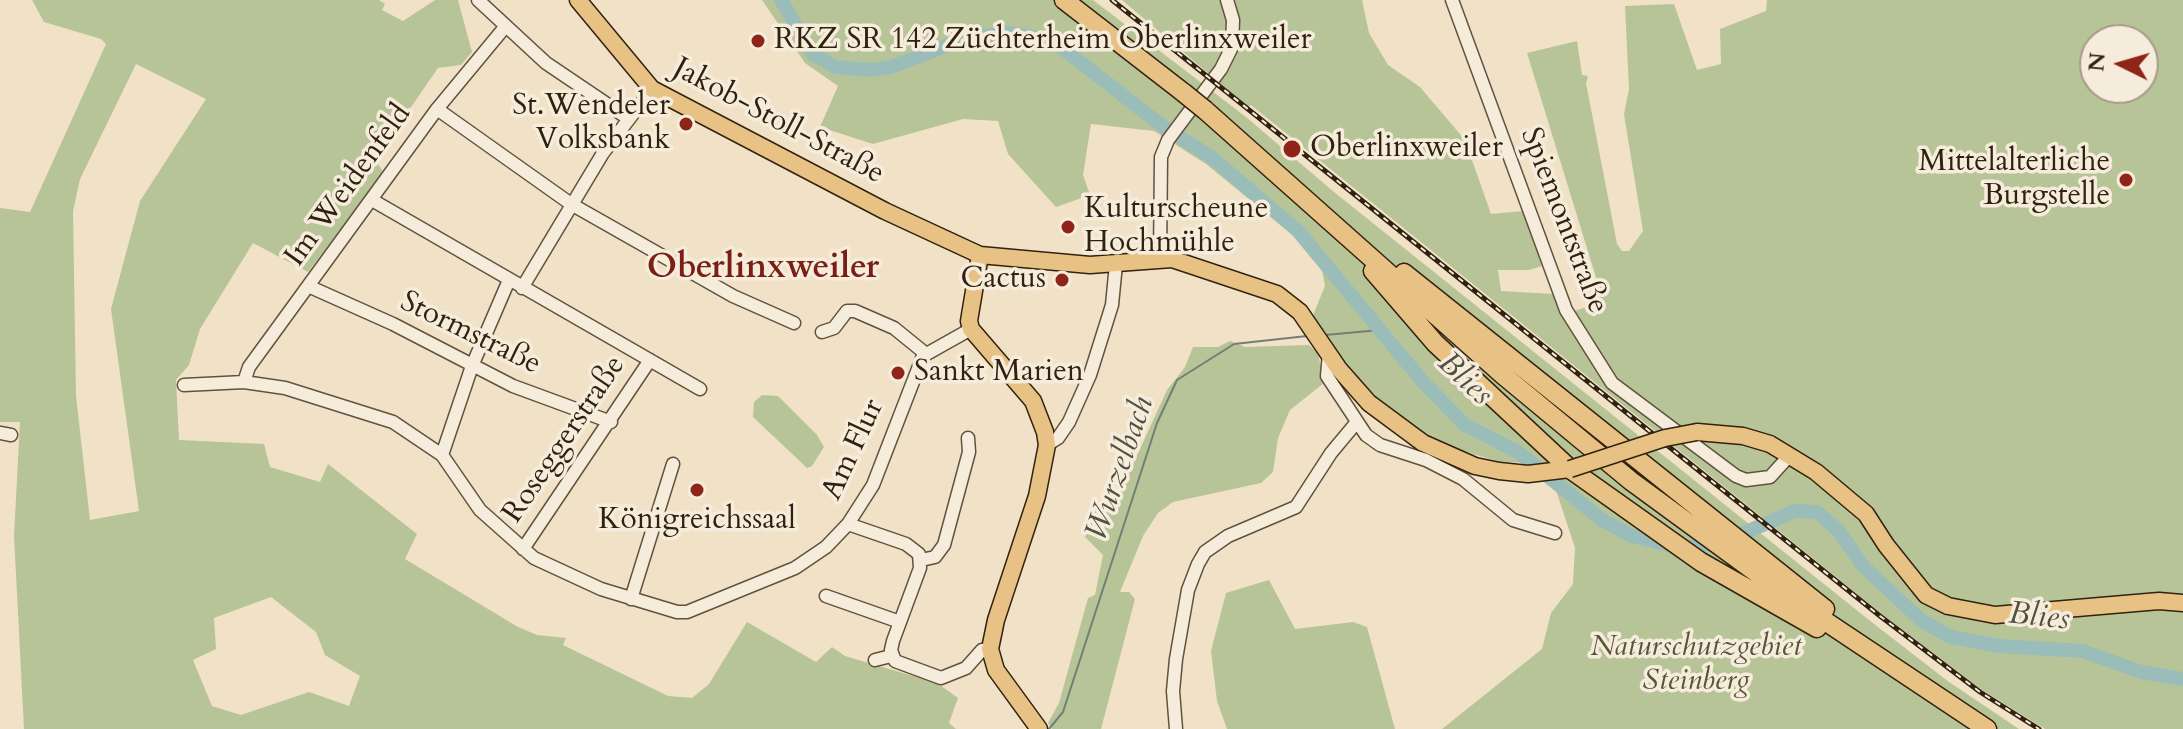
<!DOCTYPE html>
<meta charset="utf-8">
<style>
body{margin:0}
#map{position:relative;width:2183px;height:729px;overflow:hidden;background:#f1e2c7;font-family:Cardo,serif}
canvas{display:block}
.north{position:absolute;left:2079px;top:24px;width:80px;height:80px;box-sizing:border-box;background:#f6ecdb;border:2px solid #a79b89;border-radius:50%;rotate:275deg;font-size:22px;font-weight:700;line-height:32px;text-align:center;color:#31220f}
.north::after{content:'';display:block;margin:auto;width:28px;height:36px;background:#8f2418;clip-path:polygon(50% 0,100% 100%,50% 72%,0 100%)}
</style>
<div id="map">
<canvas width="2183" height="729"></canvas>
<div class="north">N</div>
</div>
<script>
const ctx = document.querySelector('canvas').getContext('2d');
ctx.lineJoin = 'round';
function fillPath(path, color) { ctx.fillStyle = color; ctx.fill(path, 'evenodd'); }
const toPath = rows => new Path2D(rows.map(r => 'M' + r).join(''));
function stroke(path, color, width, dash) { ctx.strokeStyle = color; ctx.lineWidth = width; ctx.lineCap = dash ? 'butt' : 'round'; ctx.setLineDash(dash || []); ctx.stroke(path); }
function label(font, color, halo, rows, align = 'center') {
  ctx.font = font + ' Cardo,serif'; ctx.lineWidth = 7; ctx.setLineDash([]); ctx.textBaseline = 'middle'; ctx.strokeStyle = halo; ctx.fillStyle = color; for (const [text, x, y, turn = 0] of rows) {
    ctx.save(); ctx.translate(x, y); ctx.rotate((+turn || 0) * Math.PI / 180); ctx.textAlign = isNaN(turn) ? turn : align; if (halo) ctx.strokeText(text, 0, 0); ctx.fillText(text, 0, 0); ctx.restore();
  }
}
fillPath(toPath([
 [32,0,379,0,385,4,382,10,403,21,435,0,458,0,472,52,461,65,438,68,375,159,384,173,308,272,253,243,200,329,189,365,176,380,179,440,264,444,270,467,320,482,328,464,417,534,405,559,518,627,537,635,566,638,563,645,668,696,692,698,709,684,747,622,816,662,832,647,845,656,937,683,958,698,949,723,956,729,24,729,14,536,20,422,0,422,0,208,30,212,106,44,101,39,44,22],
 [136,64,206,99,140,201,111,309,139,511,90,520,76,396,73,211,80,179],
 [271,597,316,632,325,655,360,676,349,706,309,692,241,715,212,706,193,660,216,649,214,618],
 [762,0,1093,0,1246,117,1334,192,1874,624,1949,682,2019,729,1442,729,1542,649,1551,613,1573,584,1575,548,1554,484,1537,463,1500,462,1463,451,1412,428,1390,412,1343,361,1313,315,1325,286,1322,270,1294,236,1206,164,1154,131,1091,124,1083,175,1090,195,1056,207,1008,154,998,121,963,119,873,144,820,127,838,86,805,63],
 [1122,0,1362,0,1369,33,1388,65,1420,87,1465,140,1491,214,1523,211,1542,266,1529,270,1498,270,1501,291,1553,294,1563,315,1595,304,1598,284,1527,53,1577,41,1582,75,1588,76,1586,83,1617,244,1622,251,1629,251,1643,231,1624,114,1629,89,1625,6,1674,4,1697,70,1721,64,1720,29,1766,11,1767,0,2183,0,2183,729,2045,729,1982,690,1882,614,1251,105,1248,107],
 [2095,40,2143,40,2143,88,2095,88],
 [1230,341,1245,347,1309,345,1318,353,1324,383,1290,410,1278,438,1273,472,1261,483,1173,502,1158,513,1143,536,1120,592,1129,592,1135,599,1101,729,1052,729,1048,723,1059,703,1088,598,1095,595,1103,555,1085,537,1099,500,1112,510,1167,390,1185,367,1193,347,1218,347],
 [762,395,778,396,817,435,824,447,812,466,807,468,753,417,754,402],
 [1269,580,1295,629,1353,622,1367,627,1395,729,1227,729,1217,701,1211,651,1226,593]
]), '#b7c498');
stroke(toPath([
 [1325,335,1380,330],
 [1049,729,1063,712,1157,423,1177,380,1234,344,1307,336]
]), '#717f75', 2);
stroke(toPath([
 [781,0,813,54,835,67,870,70,891,67,967,38,1006,33,1034,37,1062,48,1165,128,1211,157,1298,231,1423,382,1465,425,1518,452,1602,520,1632,536,1669,545,1698,547,1723,542,1795,511,1817,512,1838,530,1863,566,1922,621,1951,637,1998,646,2083,651,2141,672,2183,679]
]), '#9bbdb9', 14);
const minor = toPath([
 [478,0,546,63,629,119],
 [1452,0,1566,310,1612,383,1736,476,1746,480,1770,477,1790,455],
 [437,109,571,204,733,296,794,323],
 [372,200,700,389],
 [1160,259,1161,157,1168,140,1221,69,1232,47,1233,20,1227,0],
 [308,286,393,324,513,386,611,422],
 [522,288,603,153,652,89],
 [822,332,834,328,847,311,855,311,894,328,926,354],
 [1329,353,1327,376,1366,435,1380,445,1426,460,1463,479,1513,520,1555,533],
 [244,382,249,367,437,109,505,27],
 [184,385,244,382,285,388,393,422,442,455,480,510,534,558,601,589,677,612,687,612,795,568,826,547,848,524,873,485,923,356,971,329],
 [0,433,11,435],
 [1047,445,1058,438,1069,422,1090,375,1112,305,1116,264],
 [442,455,472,366,509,280],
 [848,524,906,544,919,554,920,568,893,641,891,650,895,661,941,678,966,668,982,650,990,649],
 [523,549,650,360],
 [921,560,935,557,944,545,969,452,968,438],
 [826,596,900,622],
 [631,599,673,464],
 [875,660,891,656],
 [1176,729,1173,691,1176,659,1188,590,1198,564,1205,552,1228,536,1296,507,1331,453,1356,423]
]);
const major = toPath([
 [578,0,652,89,885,211,980,255,1090,265,1172,259,1277,294,1300,312,1339,369,1369,403,1423,443,1475,466,1499,471,1528,474,1570,469],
 [980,255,969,321,971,329,1033,401,1045,432,1047,445,1037,496,996,620,990,649,996,670,1039,729],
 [1697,432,1743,436,1770,444,1816,472,1866,514,1886,545,1926,595,1948,606,1995,615,2159,601,2183,603]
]);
const highway = toPath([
 [1064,0,1184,93],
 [1205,110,1503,375,1631,481,1795,601,1987,729],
 [1373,271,1435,343,1570,469,1701,562,1817,628],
 [1404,273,1825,609]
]);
stroke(minor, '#61523d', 15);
stroke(major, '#31220f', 19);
stroke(highway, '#31220f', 21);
stroke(minor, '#f6ecdb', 12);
stroke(major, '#e8c184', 16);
stroke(highway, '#e8c184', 18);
const rail = toPath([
 [1112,0,1880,616,1980,692,2039,729]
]);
stroke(rail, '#31220f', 5);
stroke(rail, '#f6ecdb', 2, [6]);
const majorBridge = toPath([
 [1570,469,1665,438,1697,432]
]);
const highwayBridge = toPath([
 [1184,93,1205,110]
]);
stroke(majorBridge, '#31220f', 19, []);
stroke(highwayBridge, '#31220f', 21, []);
stroke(majorBridge, '#e8c184', 16);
stroke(highwayBridge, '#e8c184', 18);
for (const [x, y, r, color] of [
 [758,41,8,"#8f2418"],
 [686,124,8,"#8f2418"],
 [1292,149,10,"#8f2418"],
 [2126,180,8,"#8f2418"],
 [1068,227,8,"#8f2418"],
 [1062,280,8,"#8f2418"],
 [898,373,8,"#8f2418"],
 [697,490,8,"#8f2418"]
]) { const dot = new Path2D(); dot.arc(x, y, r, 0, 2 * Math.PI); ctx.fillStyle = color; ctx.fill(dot); stroke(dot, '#f6ecdb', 3); }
label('30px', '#31220f', '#f6ecdb', [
 ["RKZ SR 142 Züchterheim Oberlinxweiler",774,41],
 ["St.Wendeler",670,107,"right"],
 ["Volksbank",670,141,"right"],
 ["Oberlinxweiler",1310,149],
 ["Mittelalterliche",2110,163,"right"],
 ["Burgstelle",2110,197,"right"],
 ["Kulturscheune",1084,210],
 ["Hochmühle",1084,244],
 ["Cactus",1046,280,"right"],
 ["Sankt Marien",914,373],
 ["Königreichssaal",697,521,"center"]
], 'left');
label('30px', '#31220f', '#f6ecdb', [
 ["Jakob-Stoll-Straße",778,122,28],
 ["Im Weidenfeld",349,186,-54],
 ["Spiemontstraße",1563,221,69],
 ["Stormstraße",470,334,26],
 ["Roseggerstraße",565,440,-56],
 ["Am Flur",854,450,-65]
]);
label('italic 30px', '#595338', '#f6ecdb', [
 ["Naturschutzgebiet",1696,648],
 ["Steinberg",1696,682]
]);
label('italic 32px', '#515042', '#f6ecdb', [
 ["Blies",1464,380,43],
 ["Wurzelbach",1121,469,-71],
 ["Blies",2039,618,6]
]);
label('bold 34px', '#7a1f14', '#f6ecdb', [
 ["Oberlinxweiler",763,269]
]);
</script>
